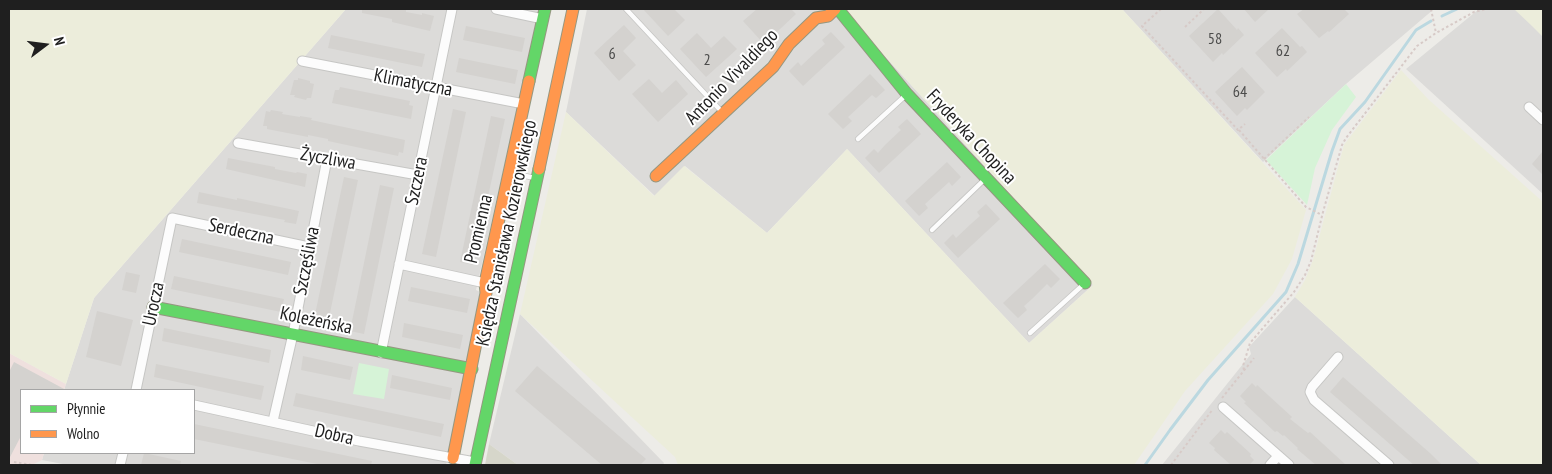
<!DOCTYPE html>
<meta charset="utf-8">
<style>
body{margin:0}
#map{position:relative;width:1552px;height:474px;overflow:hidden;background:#edece8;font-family:"PT Sans Narrow",sans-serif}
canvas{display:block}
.frame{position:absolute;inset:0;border:10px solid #1f1f1f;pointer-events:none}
.legend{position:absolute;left:20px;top:389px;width:175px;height:65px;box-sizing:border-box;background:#fff;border:1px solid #a5a5a5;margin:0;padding:6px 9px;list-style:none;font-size:15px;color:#1f1f1f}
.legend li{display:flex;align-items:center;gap:10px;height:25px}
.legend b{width:25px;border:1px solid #a5a5a5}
.north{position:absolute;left:20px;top:20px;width:50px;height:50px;-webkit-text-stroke:4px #fff;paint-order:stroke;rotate:75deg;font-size:14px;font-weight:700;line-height:20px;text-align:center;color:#1f1f1f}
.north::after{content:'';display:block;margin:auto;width:18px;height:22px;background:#1f1f1f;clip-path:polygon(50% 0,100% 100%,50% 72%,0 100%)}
</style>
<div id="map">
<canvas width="1552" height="474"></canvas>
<div class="frame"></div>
<ul class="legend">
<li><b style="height:6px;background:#63d668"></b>Płynnie</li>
<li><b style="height:6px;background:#ff974d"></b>Wolno</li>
</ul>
<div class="north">N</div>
</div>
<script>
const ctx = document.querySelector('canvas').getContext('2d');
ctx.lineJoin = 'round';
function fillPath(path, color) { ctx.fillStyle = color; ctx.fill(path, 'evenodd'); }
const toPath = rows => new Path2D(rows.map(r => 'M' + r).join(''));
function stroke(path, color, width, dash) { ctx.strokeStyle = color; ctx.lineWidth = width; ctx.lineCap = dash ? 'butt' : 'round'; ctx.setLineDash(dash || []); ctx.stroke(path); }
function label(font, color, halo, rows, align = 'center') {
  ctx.font = font + ' "PT Sans Narrow",sans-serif'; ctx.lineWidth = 4; ctx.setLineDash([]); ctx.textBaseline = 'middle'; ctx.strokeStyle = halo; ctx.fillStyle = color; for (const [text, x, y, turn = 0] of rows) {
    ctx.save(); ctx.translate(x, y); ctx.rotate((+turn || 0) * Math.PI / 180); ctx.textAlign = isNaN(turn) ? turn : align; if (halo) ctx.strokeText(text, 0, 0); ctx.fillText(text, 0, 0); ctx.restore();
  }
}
fillPath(toPath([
 [346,9,540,9,476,290,480,292,446,465,68,465,42,460,44,453,194,453,194,390,64,390,94,298],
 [587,9,842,9,1093,285,1029,343,847,149,767,233,685,166,655,196,566,112],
 [1122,9,1434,9,1346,84,1263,162],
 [1479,9,1543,9,1543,194,1406,69],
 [1295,297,1481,465,1162,465,1251,354,1249,347],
 [520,314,664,463,663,465,518,465,489,444]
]), '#dcdbd9');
fillPath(toPath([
 [9,353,66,384,64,390,21,390,21,453,44,453,42,460,32,465,9,465]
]), '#efe0de');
fillPath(toPath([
 [489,444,518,465,485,465]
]), '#d6d6ca');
fillPath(toPath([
 [9,9,346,9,94,298,66,384,9,353],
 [842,9,1122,9,1306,210,1292,259,1273,294,1185,391,1134,465,678,465,675,457,520,314,566,112,654,196,684,166,767,233,847,149,1029,343,1093,285],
 [1514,9,1543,9,1543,37,1532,26],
 [1401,70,1428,99,1543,202,1543,465,1481,465,1295,297,1305,280,1313,260,1344,145]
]), '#eceddb');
fillPath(toPath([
 [1346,84,1356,97,1332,130,1315,168,1307,205,1266,160],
 [359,363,389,369,384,399,353,394]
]), '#d6f3d7');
stroke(toPath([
 [1442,16,1457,9],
 [1145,465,1170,430,1208,380,1286,292,1298,264,1332,151,1340,129,1365,102,1416,30,1431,21]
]), '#bbd8e0', 3);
fillPath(toPath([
 [362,9,401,9,406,10,406,12,422,15,422,13,434,16,430,31,392,22,392,19,362,13],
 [643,9,674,9,685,20,668,36],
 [757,9,791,9,796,14,764,44,743,21],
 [1218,9,1237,30,1238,28,1244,35,1223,55,1222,53,1213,62,1189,36],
 [1244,9,1269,9,1255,22],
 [1304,9,1344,9,1349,14,1329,32,1328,31,1319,38,1297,14],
 [624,25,636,38,623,51,636,65,619,81,594,53],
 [466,26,525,38,522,52,463,40],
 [1282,28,1300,47,1302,46,1307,52,1287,71,1286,69,1277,77,1255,53],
 [831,32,845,47,803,86,789,71,798,62,801,66,817,51,825,44,822,40],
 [697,33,711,48,724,36,737,49,706,77,680,49],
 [331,35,425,54,422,67,328,48],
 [459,58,518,70,515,84,456,72],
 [1242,67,1265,92,1247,110,1245,108,1237,116,1215,92],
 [870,74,885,90,876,98,872,95,848,117,852,121,843,129,828,114],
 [298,78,310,81,310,83,314,84,311,98,307,98,306,100,294,97,295,95,290,95,294,80,298,80],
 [649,79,662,93,676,80,688,94,658,122,632,94],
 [340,87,410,101,409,105,413,106,411,119,332,103,335,90,339,90],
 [453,109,466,112,436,257,422,254],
 [271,110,283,112,282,114,300,117,300,116,312,118,311,120,405,140,403,153,399,152,398,156,328,141,328,139,308,135,308,137,267,129,267,126,263,126,266,111,270,112],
 [491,116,505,119,473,265,460,262],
 [907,119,921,134,879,173,865,158,874,149,878,153,885,145,901,130,898,127],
 [1543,151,1543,175,1532,164],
 [228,158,275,167,275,169,296,173,297,172,307,174,305,187,226,169],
 [947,162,961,177,952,186,949,182,925,204,928,208,919,216,905,201],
 [344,177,358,180,327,327,313,324],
 [380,185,394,188,364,334,350,331],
 [199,192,237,200,237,198,299,211,296,224,284,222,285,220,197,203],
 [986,204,1000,219,958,258,944,243,953,234,956,238,972,223,980,216,977,212],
 [182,239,291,262,288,275,179,252],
 [1045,264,1060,279,1051,288,1047,284,1032,299,1024,306,1027,310,1018,318,1003,303],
 [126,272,140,275,136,293,122,290],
 [174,276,284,299,281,312,171,289],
 [411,287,470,299,467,313,408,301],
 [97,311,133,320,121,366,86,357],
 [404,323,463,335,460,349,402,337],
 [164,328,271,350,269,363,162,341],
 [303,356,353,367,350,380,301,370],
 [14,362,66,390,21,390,21,436,9,459,9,372],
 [156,364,264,386,261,400,154,377],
 [537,366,646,459,640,465,602,465,515,391],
 [392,375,452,388,450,400,390,388],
 [1343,377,1431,454,1442,465,1414,465,1330,392],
 [1252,383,1256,387,1257,385,1292,417,1290,419,1304,430,1308,433,1310,432,1346,465,1316,465,1297,449,1298,448,1284,435,1283,436,1277,431,1275,432,1244,403,1246,402,1240,396],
 [296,393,444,424,441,437,293,406],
 [194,424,372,461,371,465,322,465,194,439],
 [1221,430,1225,434,1227,432,1251,454,1250,456,1254,460,1249,465,1231,465,1214,450,1215,448,1209,443],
 [144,453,181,461,180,465,141,465]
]), '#d4d2cf');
const lane = toPath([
 [626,9,722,112],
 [858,139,906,95],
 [511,173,535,178],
 [932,230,985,179],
 [1030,333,1084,284]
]);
const street = toPath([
 [496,9,543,19],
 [302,61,524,104],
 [1529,107,1543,120],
 [238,143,418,175],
 [399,264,485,283],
 [381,353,452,9],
 [1338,357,1312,387,1310,392,1314,400,1389,465],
 [136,390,172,218,309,247],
 [194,405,359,441,475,462],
 [1223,407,1289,465],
 [273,421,293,334,327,159],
 [120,465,123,453],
 [1270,465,1278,456]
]);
const fast = toPath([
 [838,9,907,94,1085,283],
 [529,81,545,9],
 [153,307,472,369],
 [475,465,539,169]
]);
const slow = toPath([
 [539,169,573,9],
 [656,176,773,67,789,44,816,18,828,16,835,9],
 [453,458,486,293,485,283,529,81]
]);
stroke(lane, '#c6c6c4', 6);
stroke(street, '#c6c6c4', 11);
stroke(fast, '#959780', 13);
stroke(slow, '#959780', 13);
stroke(toPath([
 [1161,9,1142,26,1238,130,1245,124],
 [1431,9,1436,33],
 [1185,27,1204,9],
 [1239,130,1306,207,1322,215],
 [1264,159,1309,117],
 [1244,370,1243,366,1250,343,1294,292,1305,275,1311,261,1323,212,1342,145,1346,138,1417,46,1436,33,1474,12,1487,9],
 [1222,398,1254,358],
 [14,462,32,465],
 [1171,465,1213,409]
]), '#d7cac7', 2, [2.5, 2.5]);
stroke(lane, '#fcfcfc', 4.5);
stroke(street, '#fcfcfc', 9);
stroke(fast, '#63d668', 11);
stroke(slow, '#ff974d', 11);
label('16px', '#4c4c4b', null, [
 ["58",1215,39],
 ["62",1283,51],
 ["6",612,54],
 ["2",707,60],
 ["64",1240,92]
]);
label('19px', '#1f1f1f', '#fff', [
 ["Antonio Vivaldiego",732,77,-46],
 ["Klimatyczna",413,83,11],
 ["Fryderyka Chopina",971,137,47],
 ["Życzliwa",328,159,10],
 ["Szczera",417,181,-78],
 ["Promienna",479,229,-77],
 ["Serdeczna",241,232,12],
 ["Księdza Stanisława Kozierowskiego",507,233,-78],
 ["Szczęśliwa",307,261,-79],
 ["Urocza",154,304,-78],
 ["Koleżeńska",316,321,12],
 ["Dobra",334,435,13]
]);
</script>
